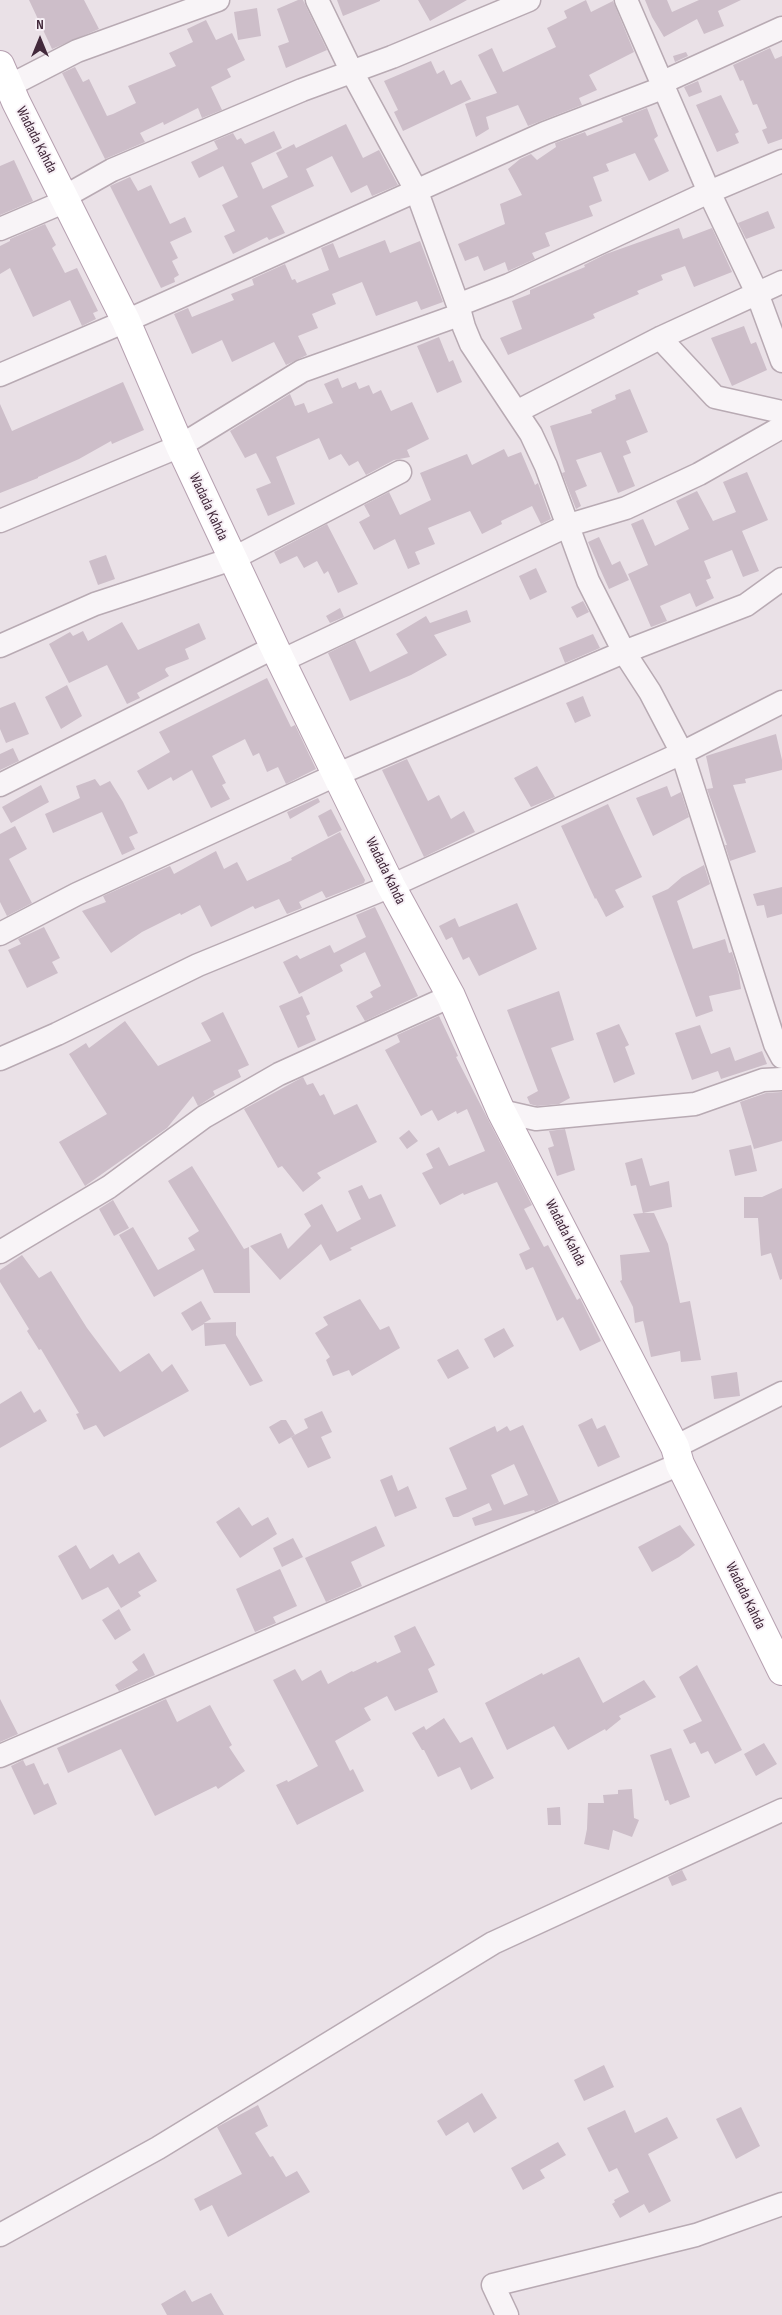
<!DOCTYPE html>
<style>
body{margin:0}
#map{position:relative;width:782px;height:2315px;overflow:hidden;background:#eae1e7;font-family:"Sofia Sans Condensed",sans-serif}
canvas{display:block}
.north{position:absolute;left:15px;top:15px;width:50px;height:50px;-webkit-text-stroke:4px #f7f0f6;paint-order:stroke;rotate:0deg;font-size:14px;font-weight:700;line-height:20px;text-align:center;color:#42293b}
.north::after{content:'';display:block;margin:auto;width:18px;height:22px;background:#42293b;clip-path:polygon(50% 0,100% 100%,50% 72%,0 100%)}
</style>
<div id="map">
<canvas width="782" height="2315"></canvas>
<div class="north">N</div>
</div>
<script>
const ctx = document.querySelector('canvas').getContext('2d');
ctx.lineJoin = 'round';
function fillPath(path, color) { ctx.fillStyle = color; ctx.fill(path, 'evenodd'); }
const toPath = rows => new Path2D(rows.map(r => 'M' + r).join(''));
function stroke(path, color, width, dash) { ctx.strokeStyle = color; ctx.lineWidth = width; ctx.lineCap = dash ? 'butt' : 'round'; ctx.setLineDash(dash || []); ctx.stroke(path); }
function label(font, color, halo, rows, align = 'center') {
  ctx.font = font + ' "Sofia Sans Condensed",sans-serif'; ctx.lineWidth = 4; ctx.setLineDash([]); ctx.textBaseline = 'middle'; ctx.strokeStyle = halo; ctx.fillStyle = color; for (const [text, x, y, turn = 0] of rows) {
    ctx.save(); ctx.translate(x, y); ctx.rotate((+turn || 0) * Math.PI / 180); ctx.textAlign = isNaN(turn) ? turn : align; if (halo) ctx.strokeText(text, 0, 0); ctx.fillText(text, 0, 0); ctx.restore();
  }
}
fillPath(toPath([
 [29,0,84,0,99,29,52,49],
 [298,0,303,0,327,50,286,68,278,46,289,42,277,9],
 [337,0,380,0,380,1,343,16],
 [418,0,467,0,430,21],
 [586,0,591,12,613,1,634,52,589,75,597,90,579,98,582,105,528,126,518,105,486,117,489,129,476,137,465,104,497,93,478,55,492,48,503,72,556,47,547,28,567,18,564,11],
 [645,0,667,0,672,12,699,0,741,0,718,11,724,26,704,34,697,19,664,37,652,17],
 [257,8,261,36,238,40,234,12],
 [206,20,216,40,232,33,245,60,227,69,231,77,211,87,222,110,202,118,198,108,164,125,163,122,140,133,145,142,105,159,62,73,75,67,83,82,89,79,107,116,113,114,136,103,128,86,176,66,169,53,193,42,187,29],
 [770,48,775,59,782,56,782,139,768,144,762,130,767,128,757,104,753,105,743,80,740,81,733,65],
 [686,52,688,56,675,62,673,56],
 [431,61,437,74,444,70,451,85,461,80,471,99,403,131,394,112,398,110,384,81],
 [698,81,702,92,689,97,684,87],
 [721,95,739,132,735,134,739,143,717,152,696,105],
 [647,108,658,136,654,139,669,171,649,181,635,153,606,164,609,171,593,177,602,201,589,206,593,216,545,233,550,246,532,253,535,259,508,271,505,262,484,271,478,256,465,261,458,244,505,224,500,204,522,195,508,169,520,159,531,154,537,160,556,147,555,143,585,132,587,136,623,122,621,118],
 [346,124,363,158,379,150,398,185,372,196,367,185,351,193,332,156,306,169,314,186,271,206,285,233,269,240,267,237,233,254,224,236,235,231,222,205,238,197,223,166,199,178,191,162,218,149,214,141,233,133,237,140,241,138,245,144,274,131,282,148,251,163,263,189,288,177,276,153,294,144,296,148],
 [14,160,33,201,0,215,0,166],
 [130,177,138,191,151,185,170,224,185,217,192,232,170,242,178,258,172,261,179,275,174,278,175,282,161,288,110,186],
 [768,211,775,228,746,239,738,223],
 [45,224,56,245,52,248,65,273,77,268,98,311,93,313,96,319,82,326,70,300,33,317,10,268,0,274,0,246,10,241,10,239],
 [679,228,683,239,712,228,732,272,694,287,685,266,661,275,663,280,637,291,639,294,593,314,595,318,508,355,500,338,522,329,512,301,530,294,530,290,585,267,584,265,606,254],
 [385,240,390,253,420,241,443,302,421,310,417,301,376,316,362,282,332,294,336,304,312,314,318,328,298,336,307,355,286,365,274,342,232,362,222,340,192,354,174,314,188,308,192,317,234,300,231,294,254,285,252,279,285,264,292,280,295,279,297,283,329,270,321,248,333,243,339,258],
 [744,326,751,344,756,342,767,370,732,386,711,338],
 [439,337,449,362,453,360,462,382,437,393,417,346],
 [338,378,342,388,356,382,359,389,369,385,373,394,381,390,391,411,412,402,429,439,407,450,410,457,394,460,366,475,358,461,349,466,341,454,329,460,319,438,276,457,295,504,268,516,256,489,271,483,256,453,245,458,230,431,290,394,295,406,304,403,308,413,333,403,324,384],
 [123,382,144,430,112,444,111,441,79,459,38,477,38,478,0,493,0,404,12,431],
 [630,389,648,432,626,441,631,453,623,456,635,486,618,493,601,452,576,460,587,486,575,491,581,506,576,509,562,473,565,472,550,426,592,413,591,410,616,399,615,395],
 [504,449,508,457,521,452,535,485,538,483,551,519,541,524,532,506,501,521,502,524,482,534,470,511,428,528,435,544,415,552,420,564,408,569,395,539,374,550,359,522,370,516,364,505,389,492,400,515,431,500,420,473,467,454,472,465],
 [747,472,768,520,742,531,759,571,743,577,732,550,704,561,711,578,706,580,714,598,696,607,690,593,660,606,667,621,651,627,628,574,648,565,631,524,643,519,655,546,689,529,676,501,697,491,713,521,736,512,723,482],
 [327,524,358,584,338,593,328,571,324,574,317,561,304,568,297,556,280,564,274,552],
 [599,537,612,565,620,561,629,580,609,589,588,542],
 [106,555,115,579,98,585,89,561],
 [536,568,547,592,530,600,519,576],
 [583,601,589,612,577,618,571,607],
 [340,608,344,617,330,623,326,616],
 [467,610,471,622,434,635,447,655,411,675,350,701,328,653,355,640,370,672,408,653,396,634,426,616,430,623],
 [122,622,138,650,199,623,206,639,185,649,189,659,166,668,165,670,169,676,137,693,140,698,127,704,107,665,69,683,49,644,70,632,73,636,83,631,88,641],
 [593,634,600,648,565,663,559,648],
 [267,678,291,727,295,725,316,769,286,784,278,767,267,772,259,753,253,756,245,739,212,756,226,783,222,785,230,799,211,808,192,770,173,781,171,777,148,790,137,771,170,752,159,732],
 [67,685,82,716,61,729,45,697],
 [583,696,591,716,575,723,566,703],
 [15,702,29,734,6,743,0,729,0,708],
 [776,734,782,760,782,770,745,779,746,783,733,785,756,852,730,861,725,845,727,845,707,789,713,788,706,756],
 [13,748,19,761,0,770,0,754],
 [407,759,428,801,439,795,451,819,464,811,475,832,424,857,382,770],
 [537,766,555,797,531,807,514,778],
 [95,779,100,786,110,781,123,802,138,833,129,837,135,849,122,855,102,812,53,833,45,814,80,798,76,786],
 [41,785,49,802,11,823,2,807],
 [667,786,671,797,681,792,689,817,653,836,636,798],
 [318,798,320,802,290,819,287,812],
 [608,804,642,877,615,890,624,907,606,917,596,898,595,899,561,826],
 [331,809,342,830,328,837,318,816],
 [15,826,27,849,9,859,32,903,7,916,0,902,0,834],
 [340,832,365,880,364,883,326,898,322,891,299,902,302,908,287,914,279,899,255,909,253,906,211,927,200,905,181,915,180,913,142,932,111,953,82,911,106,902,103,896,170,866,174,874,216,851,224,869,237,862,247,881,292,860,291,858],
 [704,865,710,884,677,901,693,949,725,939,729,953,732,952,739,975,741,989,709,996,713,1011,696,1017,652,896,668,889,682,877],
 [782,887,782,914,767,918,764,905,757,906,753,894],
 [517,903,537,949,479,976,469,957,463,960,452,937,446,940,439,926,455,918,459,927],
 [375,907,418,996,365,1021,356,1006,373,997,370,992,381,986,365,952,340,965,343,971,299,994,283,962,297,955,300,959,330,945,334,953,366,937,356,915],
 [44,927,60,958,52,962,58,973,27,988,8,950,21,944,18,939],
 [559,991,574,1040,551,1048,570,1098,559,1104,537,1106,530,1104,527,1097,538,1091,507,1010],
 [302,996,310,1014,306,1016,316,1040,298,1048,279,1006],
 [223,1012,249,1065,238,1070,241,1077,213,1091,215,1095,198,1106,193,1096,167,1128,85,1186,59,1142,107,1114,69,1054,86,1043,89,1048,125,1021,158,1066,211,1041,201,1023],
 [439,1016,458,1056,456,1057,532,1205,524,1209,544,1247,548,1245,577,1300,580,1298,601,1341,580,1351,563,1317,557,1321,533,1267,526,1270,519,1254,530,1249,497,1182,464,1195,463,1193,440,1205,422,1173,433,1168,426,1154,439,1147,449,1166,485,1151,467,1109,457,1114,456,1111,438,1121,432,1110,421,1116,385,1050,400,1042,397,1035],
 [619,1024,629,1045,625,1047,635,1074,614,1083,596,1033],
 [700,1025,711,1054,730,1047,735,1061,762,1051,767,1064,721,1079,718,1071,692,1080,675,1033],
 [303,1077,307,1085,313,1083,320,1096,324,1094,334,1115,357,1104,377,1142,317,1173,321,1178,303,1192,282,1166,278,1168,244,1109],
 [782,1092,782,1141,754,1149,740,1102,766,1093],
 [565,1129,575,1170,557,1176,548,1148,554,1146,549,1131],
 [409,1130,418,1141,407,1149,399,1138],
 [751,1145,757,1171,735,1176,729,1150],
 [642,1158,650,1186,669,1181,672,1207,643,1213,654,1213,668,1244,680,1303,690,1301,701,1360,681,1362,680,1351,651,1357,643,1321,635,1323,633,1307,620,1281,622,1280,620,1255,650,1252,633,1214,643,1213,636,1185,631,1186,625,1163],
 [192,1166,244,1249,249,1247,250,1293,214,1293,203,1269,154,1297,119,1235,133,1227,158,1270,195,1250,188,1238,199,1231,168,1181],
 [362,1185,369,1199,381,1194,396,1226,350,1248,352,1250,330,1261,321,1244,280,1280,250,1246,281,1233,288,1249,311,1226,304,1214,322,1204,337,1232,361,1219,348,1191],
 [782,1188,782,1279,780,1280,771,1253,761,1256,758,1218,744,1218,744,1197,762,1197],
 [113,1200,129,1228,114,1236,99,1209],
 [22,1255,39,1278,51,1271,87,1328,120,1372,149,1353,162,1372,172,1364,189,1391,104,1437,96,1425,84,1430,76,1414,79,1413,41,1349,39,1350,27,1331,29,1329,0,1282,0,1270],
 [360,1299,380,1330,389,1326,400,1348,352,1376,349,1370,333,1376,326,1360,330,1357,315,1333,328,1325,323,1317],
 [201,1301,211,1319,204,1323,236,1322,236,1335,263,1381,250,1386,225,1344,205,1346,204,1324,192,1331,181,1313],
 [504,1328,514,1346,494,1358,484,1339],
 [458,1349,469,1368,448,1379,437,1360],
 [737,1372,740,1396,714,1399,711,1376],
 [21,1391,34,1413,40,1409,47,1421,0,1448,0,1404],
 [322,1411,332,1432,321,1437,331,1458,308,1468,291,1437,308,1428,304,1419],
 [592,1418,597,1429,605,1425,620,1457,598,1467,578,1425],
 [281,1420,286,1420,295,1435,279,1444,269,1427],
 [523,1425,559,1502,535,1512,534,1510,475,1526,472,1518,492,1510,489,1503,458,1517,453,1517,445,1498,467,1489,449,1448,495,1426,497,1432,507,1426,510,1431],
 [514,1464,528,1495,504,1505,491,1475],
 [392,1475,398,1491,408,1486,417,1508,395,1517,380,1480],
 [239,1507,252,1526,268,1517,277,1534,240,1558,216,1522],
 [680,1525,695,1545,679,1557,652,1572,638,1547],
 [376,1526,385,1546,351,1562,362,1586,326,1602,305,1558],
 [293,1538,303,1557,282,1567,273,1548],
 [76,1545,90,1569,113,1554,119,1564,139,1552,157,1581,138,1592,141,1596,121,1608,108,1587,82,1600,58,1556],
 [280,1569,297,1606,273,1617,276,1623,255,1632,236,1589],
 [119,1609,131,1630,115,1640,102,1620],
 [415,1626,435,1665,428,1669,438,1692,395,1711,387,1696,364,1708,371,1720,335,1741,350,1771,353,1769,364,1791,297,1825,276,1785,287,1780,288,1782,318,1766,273,1680,295,1669,302,1681,321,1670,328,1684,352,1671,353,1672,376,1661,377,1663,401,1652,394,1636],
 [144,1653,155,1675,119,1691,115,1685,138,1670,132,1662],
 [579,1657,603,1703,644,1680,656,1697,619,1716,621,1719,606,1731,605,1729,568,1750,554,1726,507,1750,485,1703,542,1673,543,1675],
 [697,1665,742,1750,715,1764,708,1751,701,1754,695,1742,690,1744,683,1730,702,1721,679,1677],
 [0,1699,18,1734,0,1742],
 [166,1699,177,1722,210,1705,232,1745,229,1747,245,1771,218,1789,216,1786,155,1816,121,1749,68,1773,57,1748],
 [444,1718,460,1743,472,1737,494,1778,471,1790,460,1767,438,1777,424,1750,422,1750,412,1733,424,1726,426,1730],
 [764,1743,777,1764,756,1776,744,1754],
 [671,1748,690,1797,670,1805,668,1800,665,1801,650,1755],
 [23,1760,26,1766,34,1763,44,1785,48,1783,57,1804,34,1815,11,1766],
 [632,1789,634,1818,639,1820,632,1837,613,1830,609,1850,584,1844,587,1829,588,1803,604,1803,603,1795,618,1794,618,1790],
 [560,1807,561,1825,548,1825,547,1808],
 [682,1870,687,1880,672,1886,668,1877],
 [604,2065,614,2087,584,2101,574,2080],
 [482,2093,497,2118,474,2133,468,2122,446,2136,437,2121],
 [258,2105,268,2126,255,2133,270,2157,273,2156,286,2177,297,2171,310,2192,228,2237,212,2205,200,2211,194,2199,242,2174,217,2127],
 [741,2107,760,2146,736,2159,716,2119],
 [625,2110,635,2133,667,2117,678,2138,648,2154,671,2201,649,2213,644,2204,620,2218,612,2204,615,2202,614,2200,629,2192,617,2168,609,2172,587,2128],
 [558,2142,566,2155,540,2170,545,2178,523,2190,511,2168],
 [185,2290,192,2302,211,2293,224,2315,167,2315,161,2304]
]), '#cdbec9');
const minor = toPath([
 [626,0,709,192,757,293,782,361],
 [661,83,782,28],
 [9,86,77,51,218,0],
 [64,197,112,170,302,90,392,57,529,0],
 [0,229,66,201],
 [458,305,509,285,709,192,782,161],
 [660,338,715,397,782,412],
 [0,375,126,321,545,133,665,87],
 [518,411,660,338,782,282],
 [0,521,180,446,302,371,459,315],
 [782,579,746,605,624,652,650,692,682,753,775,1044,782,1057],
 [0,646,95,604,232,559,400,472],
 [281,661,569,525,626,508,699,474,782,427],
 [0,785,275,647],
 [0,934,77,894,338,774,624,652,588,581,546,466,531,434,471,344,464,327,458,305,417,192,352,72,317,0],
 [0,1059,57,1034,198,965,391,886,682,753,782,702],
 [501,1111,536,1119,695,1104,763,1080,782,1079],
 [0,1252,109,1187,204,1117,279,1074,451,996],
 [675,1447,782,1393],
 [0,1756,680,1464],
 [0,2235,158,2148,493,1943,782,1810],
 [507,2315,493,2285,696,2235,782,2204]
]);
const major = toPath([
 [0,65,16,102,126,321,180,446,281,661,391,886,451,996,501,1111,675,1447,680,1464,782,1671]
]);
stroke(minor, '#b8aab3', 25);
stroke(major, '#b6a0b0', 30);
stroke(minor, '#f8f4f7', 22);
stroke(major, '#fff', 28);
label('15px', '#42293b', '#f7f0f6', [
 ["Wadada Kahda",36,140,63],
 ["Wadada Kahda",208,507,65],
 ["Wadada Kahda",385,871,64],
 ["Wadada Kahda",565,1233,63],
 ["Wadada Kahda",745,1596,64]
]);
</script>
